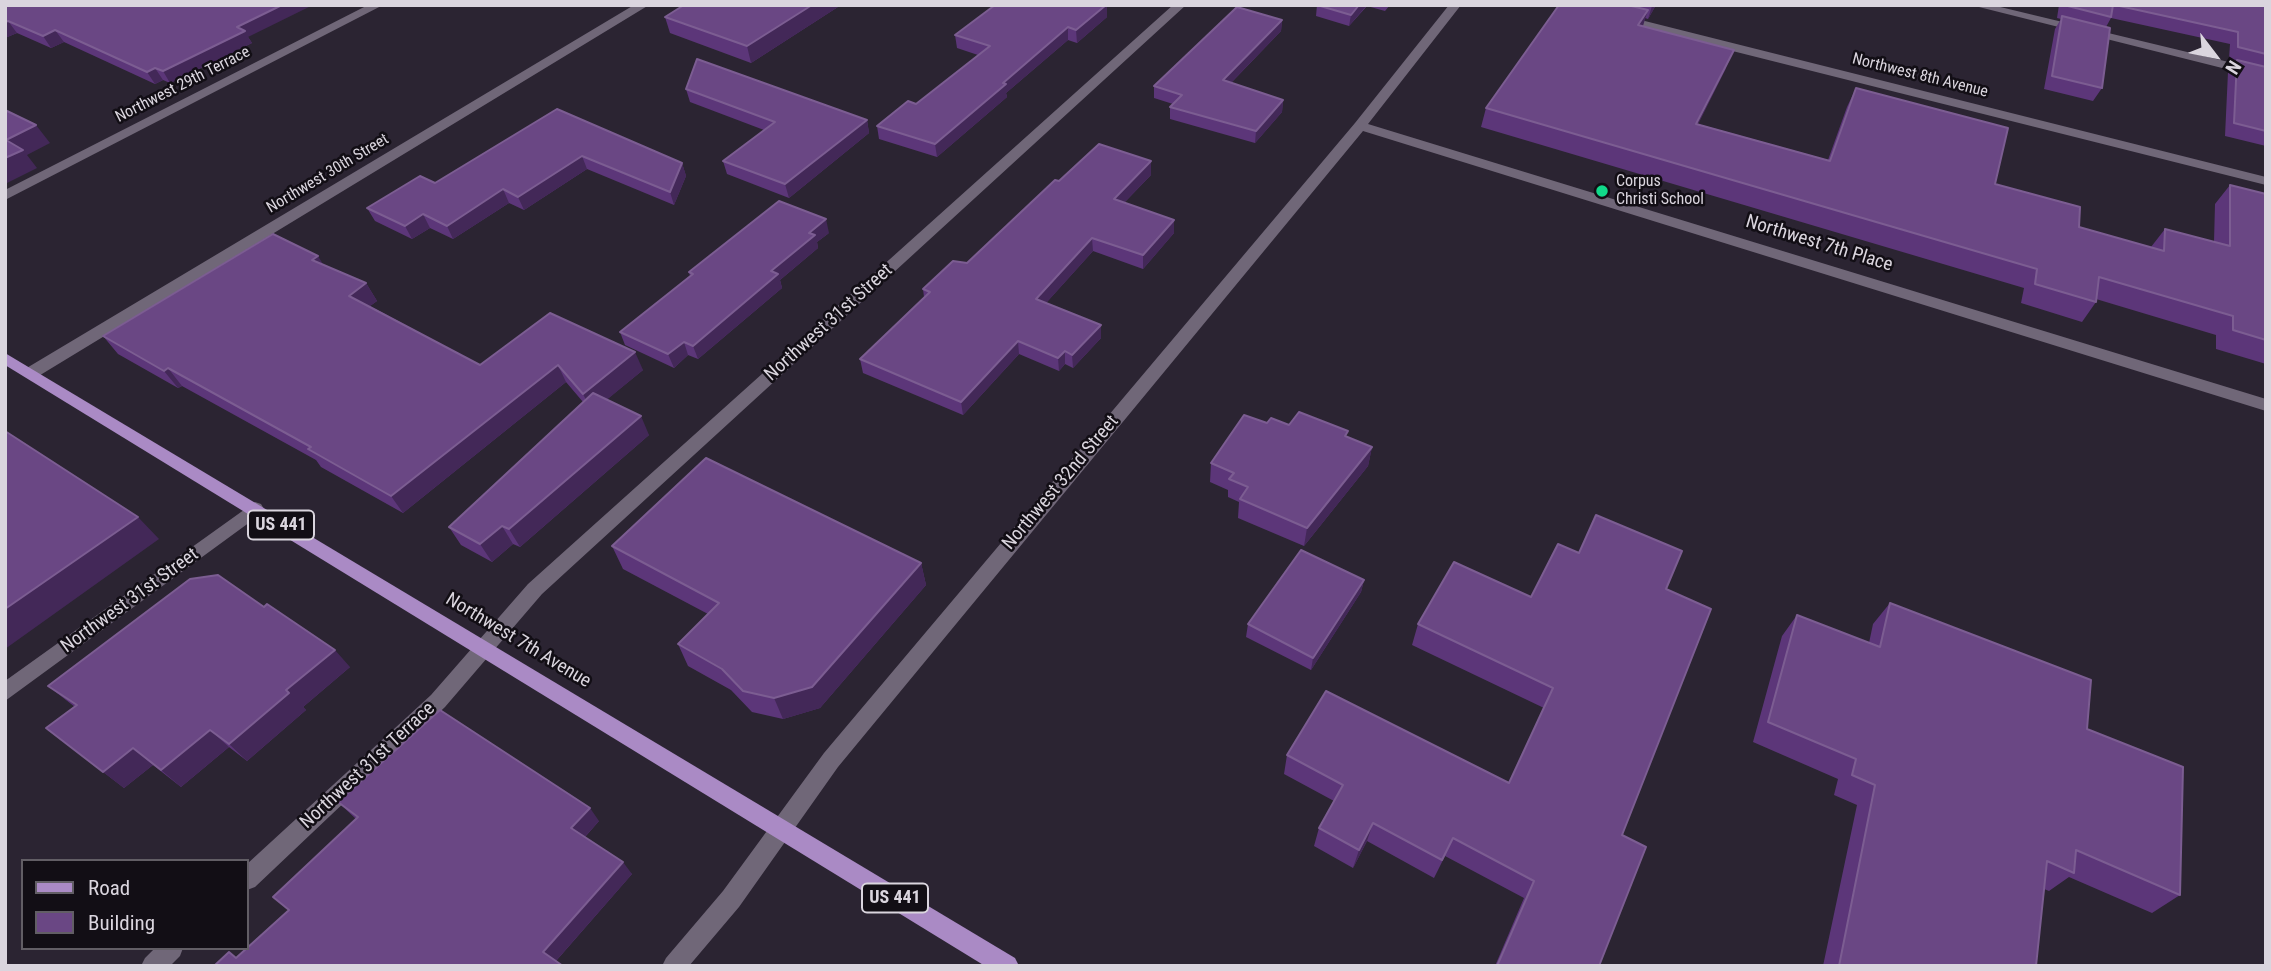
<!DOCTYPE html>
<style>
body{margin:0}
#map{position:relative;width:2271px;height:971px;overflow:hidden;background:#2b2432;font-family:"Roboto Condensed",sans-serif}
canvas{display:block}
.frame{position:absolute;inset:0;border:7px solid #dad5de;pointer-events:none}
.legend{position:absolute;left:21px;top:859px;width:228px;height:91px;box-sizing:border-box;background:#120e15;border:2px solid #625e65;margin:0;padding:9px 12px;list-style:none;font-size:21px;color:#dad5de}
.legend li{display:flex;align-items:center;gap:14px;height:35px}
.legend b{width:35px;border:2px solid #625e65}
.north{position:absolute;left:2180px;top:21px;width:70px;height:70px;-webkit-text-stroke:5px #120e15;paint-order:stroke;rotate:122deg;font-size:19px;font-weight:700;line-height:28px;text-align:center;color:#dad5de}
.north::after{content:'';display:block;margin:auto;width:24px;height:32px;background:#dad5de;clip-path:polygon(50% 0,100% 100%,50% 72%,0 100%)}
</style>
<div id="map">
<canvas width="2271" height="971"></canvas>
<div class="frame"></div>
<ul class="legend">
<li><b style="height:9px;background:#aa8ac5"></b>Road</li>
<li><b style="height:19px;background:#6a4784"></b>Building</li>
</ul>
<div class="north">N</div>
</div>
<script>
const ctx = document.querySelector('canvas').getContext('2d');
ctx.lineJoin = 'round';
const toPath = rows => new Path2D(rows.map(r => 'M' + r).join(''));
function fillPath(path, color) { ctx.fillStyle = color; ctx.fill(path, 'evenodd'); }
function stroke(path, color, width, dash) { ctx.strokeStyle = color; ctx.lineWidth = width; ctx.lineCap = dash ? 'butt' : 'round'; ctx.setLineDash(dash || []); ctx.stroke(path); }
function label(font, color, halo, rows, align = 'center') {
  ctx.font = font + ' "Roboto Condensed",sans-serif'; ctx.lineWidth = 5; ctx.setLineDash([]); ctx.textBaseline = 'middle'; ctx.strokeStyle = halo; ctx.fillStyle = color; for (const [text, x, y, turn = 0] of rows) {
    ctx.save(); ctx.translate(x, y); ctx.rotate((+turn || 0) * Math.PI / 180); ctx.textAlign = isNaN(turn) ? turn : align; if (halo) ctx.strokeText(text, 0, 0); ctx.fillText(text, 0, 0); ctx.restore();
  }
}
fillPath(toPath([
 [368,5,383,5,5,200,5,190,368,5],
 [634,5,649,5,37,377,25,377,23,373,25,369,634,5],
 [1173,5,1186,5,542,594,445,707,255,887,247,890,247,864,431,695,528,584,1173,5],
 [1449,5,1461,5,1368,124,2266,399,2266,411,1363,131,838,767,739,907,689,966,662,966,666,958,723,891,824,753,1355,123,1449,5],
 [1971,5,1992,5,2266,71,2266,79,1971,5],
 [1621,15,2266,177,2266,185,1617,22,1617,16,1621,15],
 [255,502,261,504,264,509,261,514,5,701,5,681,255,502],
 [155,948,183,948,180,956,170,966,141,966,145,958,155,948]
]), '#706778');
fillPath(toPath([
 [5,353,1015,958,1019,966,985,966,5,365,5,353]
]), '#aa8ac5');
fillPath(toPath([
 [5,5,248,37,252,43,170,83,163,80,155,84,64,42,51,48,17,33,5,38],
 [841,5,751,63,670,33,665,17],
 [1107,5,1107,17,1077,43,1068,40,1006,93,1007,97,937,157,879,139,877,126,916,104,978,55,957,48,955,35],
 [1317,5,1390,5,1385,11,1367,6,1349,26,1316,16],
 [1559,5,1656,5,1648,19,1645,18,1642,27,1726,68,1698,124,1828,160,1847,107,1856,88,1995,184,2079,227,2151,247,2165,229,2214,242,2215,204,2230,185,2266,194,2266,364,2216,349,2216,335,2096,299,2096,302,2082,322,2021,303,2024,288,1481,127,1486,108],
 [2059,5,2266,5,2266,146,2225,136,2228,72,2236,61,2229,59,2230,44,2111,18,2106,27,2102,88,2093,101,2044,89,2055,29,2061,19,2057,18],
 [1282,20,1281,31,1231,83,1283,100,1282,112,1255,143,1170,119,1170,107,1173,104,1154,98,1154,86],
 [686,89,867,120,869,133,789,198,727,174,723,161,764,130,690,102],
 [557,109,682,163,686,176,674,205,587,169,524,210,509,203,453,239,430,228,412,239,375,221,367,208,435,183],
 [1151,175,1124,203,1174,220,1174,233,1143,269,1093,251,1046,303,1101,325,1101,338,1073,368,1065,364,1059,371,1019,354,963,415,863,373,860,359,924,297,923,289,967,263,1059,181],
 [829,233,817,242,818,248,780,280,782,288,698,359,688,355,674,368,625,345,620,332,690,276,689,272],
 [324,266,366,283,377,301,370,306,480,365,550,313,643,370,606,400,649,435,520,547,513,544,492,562,461,545,449,527,583,402,566,382,403,513,321,467,316,460,182,386,178,388,118,354,103,336],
 [1267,423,1289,425,1347,437,1372,447,1368,466,1304,546,1238,518,1239,502,1228,497,1228,490,1210,482,1211,463],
 [612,546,921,563,926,585,820,708,783,719,752,712,731,690,688,666,678,644,708,614,623,569],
 [1364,580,1361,592,1311,670,1246,637,1248,624],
 [1666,589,1599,966,1495,966,1524,898,1445,856,1434,878,1367,841,1353,868,1314,846,1319,828,1334,801,1284,774,1287,755,1509,783,1544,708,1412,645,1418,624,1531,597],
 [1890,603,2087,729,2180,895,2152,913,2069,877,2049,891,2044,889,2036,966,1823,966,1857,805,1834,795,1838,779,1753,742,1782,636,1797,615,1869,643,1873,624],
 [350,667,303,707,306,710,247,761,229,747,181,787,153,765,124,788,46,728,75,707,48,686],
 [338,802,599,821,585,837,632,874,556,961,237,957,289,910,356,819]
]), '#5c3679');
fillPath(toPath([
 [282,5,313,5,248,37,252,43,170,83,163,71,237,27],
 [812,5,841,5,751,63,747,46],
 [1107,5,1107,17,1077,43,1076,30],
 [1359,5,1367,5,1349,26,1351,15],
 [1653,5,1656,5,1648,19,1652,6],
 [1648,10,1642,29,1638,25],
 [1282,20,1281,31,1222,92,1223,80],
 [8,21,17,33,5,38,5,22],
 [1068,27,1068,40,1006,93,1007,97,937,157,935,144,1003,83],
 [55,30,64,42,51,48,43,36],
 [1734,50,1726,68,1689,142,1696,124],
 [155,68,163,80,155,84,147,72],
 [1283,100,1282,112,1255,143,1256,131],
 [867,120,869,133,789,198,785,184],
 [36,125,50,143,27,155,37,168,5,184,6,140],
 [582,156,587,169,524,210,518,197],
 [1151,161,1151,175,1114,213,1114,199],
 [682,163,686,176,674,205,670,192],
 [503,189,509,203,453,239,447,226],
 [423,214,430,228,412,239,405,226],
 [826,219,829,233,817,242,818,248,780,280,782,288,698,359,693,346,771,271,809,233],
 [1174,220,1174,233,1143,269,1143,255],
 [1092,238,1093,251,1037,313,1036,299],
 [318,256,329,274,312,260],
 [366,283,377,301,360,313,349,296],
 [1101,325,1101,338,1073,368,1072,355],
 [1018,341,1019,354,963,415,961,402],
 [684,342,688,355,674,368,668,354],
 [1065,351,1065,364,1059,371,1058,358],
 [635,352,643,370,592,412,583,394],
 [558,365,566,382,403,513,391,496],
 [168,368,182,386,178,388,164,371],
 [641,416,649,435,520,547,509,529],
 [1372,447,1368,466,1304,546,1307,528],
 [138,517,159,539,5,649,5,609],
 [502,526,513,544,492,562,480,544],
 [921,563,926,585,820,708,783,719,774,698],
 [1364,580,1361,592,1311,670,1313,658],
 [335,650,350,667,303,707,306,710,247,761,229,744,286,690],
 [210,730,229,747,181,787,161,770],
 [133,748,153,765,124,788,103,772],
 [590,808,599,821,581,841,571,828],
 [1373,823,1367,841,1353,868,1359,850],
 [623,862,632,874,554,963,543,952]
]), '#432858');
const building = toPath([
 [5,5,282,5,237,27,245,31,163,71,155,68,147,72,55,30,43,36,8,21,5,22,5,5],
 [684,5,812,5,747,46,665,17,684,5],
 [995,5,1106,5,1076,30,1068,27,1003,83,1006,84,935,144,877,126,908,101,916,104,990,46,955,35,995,5],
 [1317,5,1359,5,1351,15,1317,5],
 [1559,5,1627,5,1648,10,1638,25,1734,50,1696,124,1830,161,1856,88,2008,128,1995,184,2080,207,2079,227,2164,251,2165,229,2230,246,2230,185,2266,194,2266,340,2233,330,2233,316,2099,277,2096,302,2035,284,2037,269,1486,108,1559,5],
 [2064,5,2113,5,2111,17,2064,5],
 [2115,5,2266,5,2266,54,2238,47,2238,32,2115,5],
 [1237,7,1282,20,1223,80,1283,100,1256,131,1170,107,1182,95,1154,86,1237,7],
 [2062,16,2110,28,2102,88,2052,76,2062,16],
 [697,59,867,120,785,184,723,161,775,122,686,89,697,59],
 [2237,60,2266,67,2266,131,2234,123,2237,60],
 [557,109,682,163,670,192,582,156,518,197,503,189,447,226,423,214,405,226,367,208,420,176,435,183,557,109],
 [5,110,36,125,6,140,23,150,5,158,5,110],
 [1099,144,1151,161,1114,199,1174,220,1143,255,1092,238,1036,299,1101,325,1072,355,1065,351,1058,358,1018,341,961,402,860,359,930,292,923,289,953,261,967,263,1055,180,1059,181,1099,144],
 [779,201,826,219,809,233,815,235,771,271,778,274,693,346,684,342,668,354,620,332,693,274,689,272,779,201],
 [273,234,318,256,312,260,366,283,349,296,480,365,550,313,635,352,583,394,558,365,391,496,308,449,311,447,168,368,164,371,103,336,273,234],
 [593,393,641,416,509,529,502,526,480,544,449,527,593,393],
 [1299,412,1348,431,1345,436,1372,447,1307,528,1240,499,1248,487,1229,479,1234,473,1211,463,1244,415,1267,423,1271,418,1289,425,1299,412],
 [5,431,138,517,5,609,5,431],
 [706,458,921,563,812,687,774,698,743,691,722,669,678,644,719,603,612,546,706,458],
 [1596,515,1682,551,1666,589,1711,609,1622,835,1646,847,1599,966,1497,966,1534,881,1453,838,1442,860,1373,823,1359,850,1319,828,1343,785,1287,755,1326,691,1509,783,1553,688,1418,624,1454,562,1531,597,1558,544,1579,553,1596,515],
 [1301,550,1364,580,1313,658,1248,624,1301,550],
 [218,575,264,607,267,604,335,650,286,690,289,693,229,744,210,730,161,770,133,748,103,772,46,728,77,705,48,686,190,579,218,575],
 [1890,603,2091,680,2087,729,2183,767,2180,895,2076,850,2074,873,2047,861,2036,966,1839,966,1875,785,1852,775,1856,759,1768,722,1797,615,1880,647,1890,603],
 [440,710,590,808,571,828,623,862,543,952,563,966,214,966,229,952,236,958,289,910,273,897,358,817,338,802,440,710]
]);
fillPath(building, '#6a4784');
stroke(building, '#7c5d92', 2);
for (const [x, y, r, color] of [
 [1602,191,7,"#11d98a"]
]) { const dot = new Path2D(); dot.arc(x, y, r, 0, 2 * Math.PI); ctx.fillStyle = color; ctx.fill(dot); stroke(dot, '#120e15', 2.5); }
label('16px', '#dad5de', '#120e15', [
 ["Northwest 8th Avenue",1920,76,14],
 ["Northwest 29th Terrace",183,85,-27],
 ["Northwest 30th Street",328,174,-31]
]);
label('16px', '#dad5de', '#120e15', [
 ["Corpus",1616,182],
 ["Christi School",1616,200]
], 'left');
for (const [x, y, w] of [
 [281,525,66],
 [895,898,66]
]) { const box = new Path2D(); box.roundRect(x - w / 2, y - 14.5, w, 29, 5); ctx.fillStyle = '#120e15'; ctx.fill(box); stroke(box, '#dad5de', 2); }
label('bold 18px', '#dad5de', null, [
 ["US 441",281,525],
 ["US 441",895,898]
]);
label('19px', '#dad5de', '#120e15', [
 ["Northwest 7th Place",1819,244,17],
 ["Northwest 31st Street",829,323,-42],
 ["Northwest 32nd Street",1061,483,-50],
 ["Northwest 31st Street",130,601,-36],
 ["Northwest 7th Avenue",518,641,31],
 ["Northwest 31st Terrace",368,766,-43]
]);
</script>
